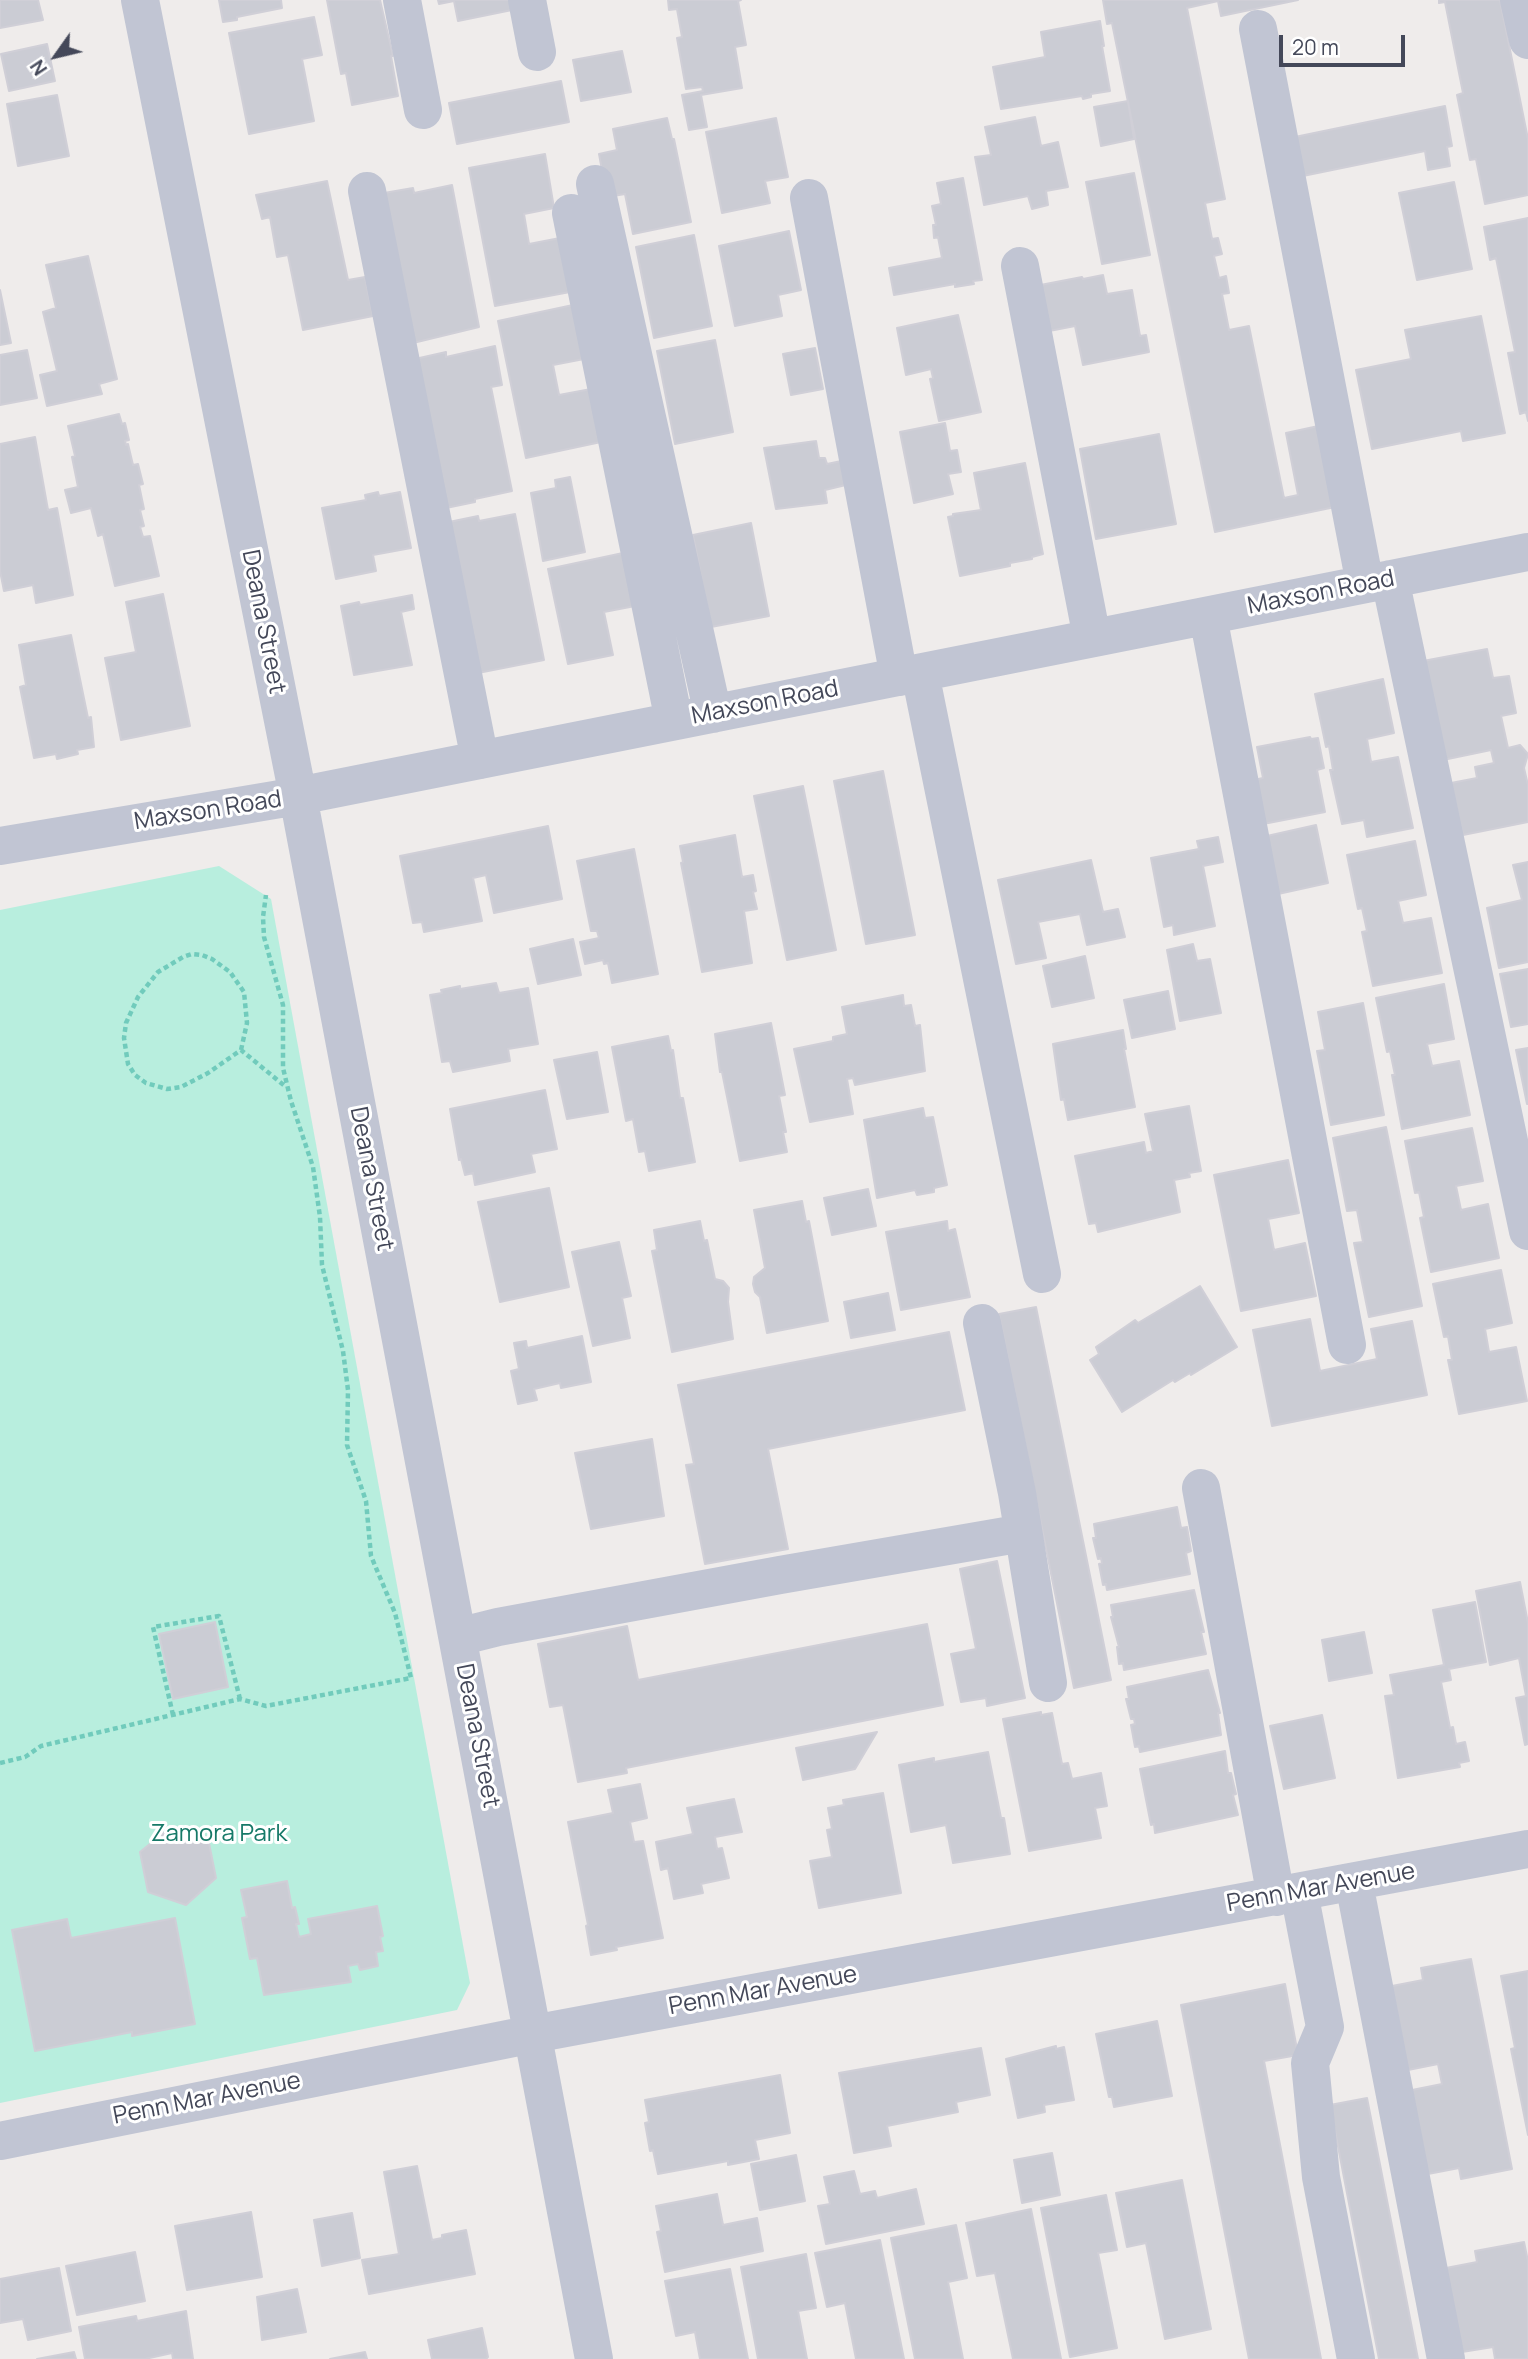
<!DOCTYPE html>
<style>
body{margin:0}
#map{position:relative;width:1528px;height:2359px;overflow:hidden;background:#efeceb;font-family:Manrope,sans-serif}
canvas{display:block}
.north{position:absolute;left:21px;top:21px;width:70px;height:70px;-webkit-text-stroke:5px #fff;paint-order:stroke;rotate:236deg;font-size:19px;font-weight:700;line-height:28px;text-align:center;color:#444859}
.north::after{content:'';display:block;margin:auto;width:24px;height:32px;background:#444859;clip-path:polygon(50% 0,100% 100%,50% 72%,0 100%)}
.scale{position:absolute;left:1279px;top:35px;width:126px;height:32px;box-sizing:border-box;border:4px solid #444859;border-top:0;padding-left:9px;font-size:21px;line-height:24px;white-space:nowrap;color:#444859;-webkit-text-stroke:5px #fff;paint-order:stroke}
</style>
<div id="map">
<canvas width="1528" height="2359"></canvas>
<div class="north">N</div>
<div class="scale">20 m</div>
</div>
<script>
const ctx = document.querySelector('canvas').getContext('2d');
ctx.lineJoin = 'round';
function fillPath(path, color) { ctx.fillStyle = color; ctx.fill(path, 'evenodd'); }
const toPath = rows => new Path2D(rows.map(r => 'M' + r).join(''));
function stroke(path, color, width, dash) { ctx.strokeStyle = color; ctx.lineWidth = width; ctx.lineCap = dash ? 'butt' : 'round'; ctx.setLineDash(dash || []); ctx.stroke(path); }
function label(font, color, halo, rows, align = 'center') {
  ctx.font = font + ' Manrope,sans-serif'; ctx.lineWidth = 6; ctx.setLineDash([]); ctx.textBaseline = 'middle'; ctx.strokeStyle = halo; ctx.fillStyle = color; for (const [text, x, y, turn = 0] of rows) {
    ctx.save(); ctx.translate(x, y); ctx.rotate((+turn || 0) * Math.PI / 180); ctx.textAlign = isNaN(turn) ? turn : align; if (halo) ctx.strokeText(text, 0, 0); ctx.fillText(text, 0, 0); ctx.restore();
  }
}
fillPath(toPath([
 [219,866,271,899,470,1983,457,2010,0,2103,0,910]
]), '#b8eede');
const building = toPath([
 [0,0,38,0,43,20,0,28,0,0],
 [219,0,281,0,282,8,237,17,237,20,223,22,219,0],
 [327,0,380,0,393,56,391,56,398,96,352,105,346,73,341,74,327,0],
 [438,0,510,0,512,10,458,21,454,1,439,4,438,0],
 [668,0,741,0,738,1,746,45,735,47,742,88,701,95,707,127,689,130,682,95,703,91,702,87,686,89,677,38,682,37,677,9,669,10,668,0],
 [1103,0,1298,0,1221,16,1218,1,1187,8,1225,199,1205,203,1212,239,1218,238,1222,254,1214,256,1219,278,1226,276,1229,293,1222,294,1229,330,1249,326,1284,498,1298,495,1286,433,1323,425,1335,507,1215,532,1112,23,1107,24,1103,0],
 [1439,0,1500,0,1528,139,1528,195,1485,204,1476,159,1470,160,1457,95,1463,93,1445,2,1439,3,1439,0],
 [314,17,322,55,302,59,314,121,249,134,229,33,314,17],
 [1100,21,1104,46,1102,46,1110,91,1091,94,1091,97,1083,99,1082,96,1001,109,993,67,1045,57,1041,32,1100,21],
 [47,44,55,81,9,91,1,54,47,44],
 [622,51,631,92,581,101,573,60,622,51],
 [561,81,569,122,457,144,449,103,561,81],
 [57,95,69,156,18,166,7,104,57,95],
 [1128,101,1134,139,1101,146,1094,107,1128,101],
 [1445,106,1452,146,1447,147,1450,166,1428,170,1425,151,1298,177,1290,138,1445,106],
 [1035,117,1041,146,1058,142,1068,187,1046,191,1048,205,1032,209,1028,196,984,205,975,157,991,155,985,127,1035,117],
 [667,118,672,139,674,139,691,222,633,234,625,194,607,197,599,154,617,150,613,129,667,118],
 [776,118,788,177,765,181,770,203,722,213,706,132,776,118],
 [545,154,554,208,524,214,529,244,560,238,570,292,495,306,469,168,545,154],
 [1134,173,1150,255,1102,264,1086,182,1134,173],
 [963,178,982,280,973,281,974,284,955,287,955,284,894,295,889,268,942,258,938,237,934,238,933,225,936,225,932,206,941,204,937,183,963,178],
 [327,181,348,280,365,277,373,316,303,330,288,255,277,257,270,217,262,219,256,195,327,181],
 [1454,182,1472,269,1417,280,1399,193,1454,182],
 [452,185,479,327,413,343,384,193,413,188,414,193,452,185],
 [1528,218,1528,421,1526,412,1520,414,1508,353,1515,352,1496,258,1490,260,1484,227,1528,218],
 [789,231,801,290,778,295,782,316,735,326,719,246,789,231],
 [694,235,712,326,654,338,636,247,694,235],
 [88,256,117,379,99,384,102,394,47,406,40,375,57,371,43,312,56,308,46,265,88,256],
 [1103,275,1107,294,1132,290,1140,336,1146,335,1149,352,1083,365,1075,326,1039,333,1030,287,1082,277,1083,279,1103,275],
 [0,290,11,343,0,345,0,290],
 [573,305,584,359,553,365,559,395,591,389,601,442,526,458,498,321,573,305],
 [958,315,981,412,939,421,930,379,933,378,931,369,906,375,897,328,958,315],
 [1481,316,1505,433,1463,441,1461,431,1372,449,1356,370,1411,359,1405,330,1481,316],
 [715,340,733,432,675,444,657,351,715,340],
 [495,346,502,385,491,387,512,491,475,499,475,502,446,508,415,359,446,352,446,357,495,346],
 [815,348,823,389,791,395,783,354,815,348],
 [27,350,37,398,0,405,0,355,27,350],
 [119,414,122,424,125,423,129,440,125,441,126,445,128,444,133,465,138,464,143,484,139,485,144,509,140,510,144,526,140,527,143,537,150,536,159,576,115,586,103,534,98,536,91,508,71,513,65,490,78,487,72,457,75,456,68,426,119,414],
 [945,423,950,451,957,450,961,472,948,474,953,494,914,503,900,432,945,423],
 [1159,434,1176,524,1096,539,1080,449,1159,434],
 [35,437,48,510,57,508,73,595,36,603,33,585,4,591,0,571,0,444,35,437],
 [816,441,819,458,825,458,827,464,846,460,850,484,825,490,827,503,776,509,764,448,816,441],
 [1025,463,1043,554,1032,557,1032,559,1010,563,1010,566,960,576,948,517,953,516,953,514,981,510,974,473,1025,463],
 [570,477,585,552,543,561,531,493,556,488,555,480,570,477],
 [378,492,379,496,400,492,411,548,373,555,376,571,336,579,322,508,366,500,365,495,378,492],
 [515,514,544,660,478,673,449,522,478,516,479,521,515,514],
 [751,523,769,616,711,627,693,535,751,523],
 [623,553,635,606,604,612,613,655,568,664,548,569,623,553],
 [163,594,190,726,121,740,105,658,136,652,126,602,163,594],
 [412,595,414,609,401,612,412,665,354,675,341,606,359,602,360,605,412,595],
 [71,635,88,718,91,717,94,747,77,750,78,754,57,759,56,754,34,758,20,687,26,685,19,645,71,635],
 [1487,649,1493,678,1509,676,1516,713,1501,716,1508,748,1520,745,1528,754,1524,768,1528,785,1528,822,1463,835,1451,783,1477,778,1475,767,1494,763,1491,750,1443,760,1423,661,1487,649],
 [1383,679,1394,733,1367,739,1371,762,1398,757,1413,828,1367,837,1364,820,1342,824,1330,770,1333,770,1329,746,1326,747,1315,694,1383,679],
 [1310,737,1311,739,1318,738,1324,768,1317,770,1325,812,1253,826,1244,782,1263,778,1257,747,1310,737],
 [883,771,915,935,866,944,834,781,883,771],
 [803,786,836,950,787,960,754,796,803,786],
 [1316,825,1328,883,1269,896,1258,838,1316,825],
 [548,826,562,899,494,913,486,875,473,878,482,921,424,932,422,922,413,923,400,856,548,826],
 [735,835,742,877,753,875,756,891,753,892,757,909,744,911,752,963,702,972,681,863,683,862,680,846,735,835],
 [1218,837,1223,862,1203,866,1215,926,1174,935,1173,925,1164,927,1151,858,1199,849,1197,841,1218,837],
 [1415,841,1426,895,1398,901,1403,923,1431,918,1442,973,1373,986,1362,932,1367,931,1362,908,1358,909,1347,855,1415,841],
 [634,849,658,974,612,983,608,963,604,964,603,960,585,964,580,942,599,938,597,931,591,931,577,861,634,849],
 [1091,860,1103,912,1118,909,1125,937,1087,945,1080,914,1038,922,1046,958,1016,964,998,880,1091,860],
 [1528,862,1528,962,1499,968,1487,908,1522,900,1513,865,1528,862],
 [573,939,581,975,538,984,530,949,573,939],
 [1193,944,1197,961,1210,959,1221,1013,1180,1021,1167,950,1193,944],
 [1085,956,1094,998,1052,1007,1043,966,1085,956],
 [1528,969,1528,1024,1511,1027,1500,974,1528,969],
 [496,983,499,993,528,988,538,1044,508,1049,510,1061,453,1072,450,1061,442,1062,430,995,442,993,441,990,460,986,460,989,496,983],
 [1444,984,1454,1039,1427,1044,1432,1066,1459,1061,1470,1115,1402,1129,1392,1075,1395,1075,1390,1051,1387,1052,1376,998,1444,984],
 [1168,991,1175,1029,1132,1038,1124,1000,1168,991],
 [903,995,904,1006,911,1005,915,1026,920,1025,925,1071,855,1085,853,1078,847,1079,853,1114,810,1122,794,1049,833,1041,833,1037,847,1034,842,1007,903,995],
 [1363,1003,1384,1115,1331,1125,1317,1051,1325,1050,1318,1012,1363,1003],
 [771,1023,785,1095,779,1096,786,1132,783,1132,787,1152,740,1161,722,1072,720,1072,715,1034,771,1023],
 [1123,1030,1126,1049,1124,1049,1135,1107,1068,1120,1064,1099,1061,1100,1053,1044,1123,1030],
 [668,1036,671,1051,673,1050,680,1098,683,1098,695,1162,649,1171,645,1151,639,1152,633,1119,626,1121,612,1047,668,1036],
 [1528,1048,1528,1104,1527,1104,1516,1050,1528,1048],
 [597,1052,608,1112,567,1119,554,1060,597,1052],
 [545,1090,557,1149,531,1154,535,1172,475,1185,473,1173,465,1175,461,1159,459,1160,450,1109,545,1090],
 [1189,1106,1201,1171,1189,1173,1190,1177,1174,1180,1180,1212,1098,1232,1096,1223,1089,1224,1075,1156,1144,1142,1146,1153,1153,1151,1145,1114,1189,1106],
 [923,1108,925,1118,933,1117,947,1185,934,1188,934,1192,917,1195,915,1190,877,1198,864,1120,923,1108],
 [1386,1127,1422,1306,1369,1317,1354,1243,1363,1242,1357,1210,1347,1211,1333,1138,1386,1127],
 [1472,1128,1483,1181,1456,1186,1461,1210,1488,1204,1499,1258,1431,1272,1420,1218,1424,1217,1419,1192,1415,1193,1405,1141,1472,1128],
 [1288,1160,1299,1213,1268,1219,1274,1250,1305,1243,1316,1296,1241,1311,1214,1175,1288,1160],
 [549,1188,569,1287,500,1302,478,1202,549,1188],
 [868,1189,876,1226,832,1235,824,1198,868,1189],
 [802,1201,806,1222,809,1221,828,1321,767,1333,760,1297,755,1292,753,1284,754,1277,765,1268,754,1210,802,1201],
 [700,1221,704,1241,707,1240,715,1279,723,1281,729,1288,728,1302,733,1339,672,1352,652,1251,657,1250,654,1230,700,1221],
 [947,1221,948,1231,955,1229,970,1297,901,1310,886,1232,947,1221],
 [619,1242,631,1296,622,1298,630,1338,593,1346,572,1252,619,1242],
 [1501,1270,1512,1323,1485,1329,1489,1352,1516,1347,1527,1401,1459,1414,1448,1360,1452,1360,1448,1336,1444,1337,1433,1284,1501,1270],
 [1200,1286,1237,1347,1191,1375,1190,1373,1175,1382,1173,1380,1122,1412,1090,1360,1099,1354,1096,1347,1135,1320,1138,1323,1200,1286],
 [888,1293,895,1330,851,1338,844,1302,888,1293],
 [1036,1307,1111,1680,1074,1688,999,1314,1036,1307],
 [1310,1319,1320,1371,1377,1359,1371,1329,1412,1321,1427,1395,1272,1426,1253,1330,1310,1319],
 [949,1332,965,1410,768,1449,788,1549,705,1564,686,1465,694,1464,678,1385,949,1332],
 [582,1336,591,1382,561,1388,560,1383,534,1389,537,1400,518,1404,511,1371,519,1369,514,1343,526,1341,527,1348,582,1336],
 [652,1439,664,1516,591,1529,575,1453,652,1439],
 [1177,1507,1181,1528,1187,1527,1191,1551,1186,1553,1190,1574,1107,1590,1106,1584,1103,1585,1099,1564,1102,1563,1101,1558,1098,1559,1093,1538,1096,1538,1094,1524,1177,1507],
 [997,1561,1025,1698,987,1706,986,1698,961,1702,951,1654,976,1649,960,1569,997,1561],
 [1520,1582,1528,1623,1528,1744,1525,1745,1516,1698,1526,1696,1519,1658,1490,1665,1476,1591,1520,1582],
 [1194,1590,1204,1632,1201,1632,1206,1654,1124,1670,1123,1663,1119,1664,1117,1647,1119,1647,1111,1617,1113,1617,1111,1605,1194,1590],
 [1475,1602,1486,1662,1449,1669,1451,1680,1441,1682,1450,1728,1453,1727,1456,1744,1465,1742,1469,1761,1459,1763,1460,1767,1398,1778,1385,1696,1394,1695,1390,1675,1444,1665,1433,1610,1475,1602],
 [215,1622,228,1687,173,1699,159,1634,215,1622],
 [927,1624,943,1705,626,1768,627,1773,578,1782,563,1705,550,1707,538,1644,627,1626,638,1680,927,1624],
 [1364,1632,1372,1673,1329,1681,1322,1640,1364,1632],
 [1208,1670,1220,1713,1218,1713,1221,1735,1140,1752,1139,1746,1135,1747,1131,1725,1135,1724,1134,1719,1131,1719,1126,1699,1129,1699,1127,1687,1208,1670],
 [1041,1712,1041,1715,1052,1713,1062,1764,1068,1763,1072,1779,1101,1773,1107,1806,1095,1808,1101,1838,1029,1851,1003,1719,1041,1712],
 [1322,1715,1335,1778,1284,1789,1270,1726,1322,1715],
 [877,1732,855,1769,803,1780,796,1748,877,1732],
 [1225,1751,1228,1773,1231,1773,1236,1794,1233,1795,1238,1815,1155,1833,1154,1824,1151,1825,1140,1769,1225,1751],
 [988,1752,1001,1818,1004,1818,1010,1854,953,1863,946,1825,911,1832,899,1765,934,1758,934,1762,988,1752],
 [640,1784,647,1818,630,1822,634,1842,643,1841,663,1938,616,1947,617,1950,591,1955,586,1926,588,1925,568,1822,613,1813,608,1790,640,1784],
 [883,1793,901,1893,819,1908,810,1861,832,1857,827,1830,832,1829,828,1808,844,1805,843,1800,883,1793],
 [734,1799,742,1832,715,1837,717,1849,722,1848,729,1878,701,1884,703,1893,674,1899,668,1868,661,1870,656,1842,693,1834,687,1808,734,1799],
 [172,1826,208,1838,216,1878,186,1905,148,1892,140,1852,172,1826],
 [287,1881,292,1908,295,1907,299,1924,296,1924,299,1937,311,1934,308,1919,377,1906,383,1936,380,1937,383,1951,376,1952,378,1966,360,1970,358,1964,348,1966,351,1982,264,1995,257,1958,250,1959,242,1918,247,1917,241,1890,287,1881],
 [175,1918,195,2024,132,2036,132,2032,35,2051,12,1930,67,1919,71,1938,175,1918],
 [1471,1959,1512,2169,1461,2179,1459,2168,1428,2174,1412,2090,1442,2084,1438,2064,1408,2070,1392,1986,1423,1980,1421,1968,1471,1959],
 [1528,1971,1528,2135,1511,2049,1515,2048,1501,1976,1528,1971],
 [1285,1984,1298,2055,1264,2061,1321,2359,1249,2359,1181,2005,1285,1984],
 [1157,2021,1172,2096,1114,2107,1112,2097,1109,2097,1096,2034,1157,2021],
 [1056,2046,1056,2049,1064,2047,1074,2100,1044,2105,1045,2112,1018,2118,1006,2059,1056,2046],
 [981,2048,990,2095,956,2102,958,2112,887,2126,891,2146,854,2153,839,2073,981,2048],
 [780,2075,790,2133,755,2140,759,2159,728,2165,728,2161,658,2174,653,2150,650,2151,645,2123,649,2122,645,2100,780,2075],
 [1367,2098,1418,2359,1379,2359,1330,2105,1367,2098],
 [1052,2153,1060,2195,1022,2203,1014,2160,1052,2153],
 [796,2155,805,2201,760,2210,751,2164,796,2155],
 [417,2166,432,2240,442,2238,442,2235,466,2230,475,2274,369,2294,362,2260,399,2254,384,2172,417,2166],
 [854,2171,860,2194,875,2191,877,2198,916,2189,924,2224,826,2244,818,2206,830,2204,824,2177,854,2171],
 [1182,2180,1211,2329,1165,2339,1146,2243,1127,2247,1116,2193,1182,2180],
 [717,2194,723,2225,757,2218,763,2251,665,2272,657,2232,661,2231,656,2206,717,2194],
 [1106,2195,1117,2250,1098,2253,1117,2348,1070,2357,1041,2208,1106,2195],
 [1031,2209,1061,2359,1013,2359,995,2273,977,2276,966,2223,1031,2209],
 [251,2212,262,2277,187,2290,175,2226,251,2212],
 [352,2213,360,2258,322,2266,314,2220,352,2213],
 [956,2225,967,2278,948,2282,963,2359,915,2359,891,2238,956,2225],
 [880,2240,904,2359,856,2359,845,2303,827,2307,815,2253,880,2240],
 [1524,2242,1528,2261,1528,2359,1495,2359,1493,2347,1462,2352,1446,2268,1477,2262,1475,2251,1524,2242],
 [135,2252,145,2301,77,2315,66,2266,135,2252],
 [806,2254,816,2308,798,2311,807,2359,758,2359,741,2267,806,2254],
 [59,2268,71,2331,28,2340,23,2319,0,2323,0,2279,59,2268],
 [730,2269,748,2359,700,2359,695,2332,676,2336,665,2281,730,2269],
 [297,2289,306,2332,262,2340,257,2297,297,2289],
 [186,2311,193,2359,173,2359,172,2353,145,2359,85,2359,79,2327,136,2316,137,2321,186,2311],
 [482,2328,488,2357,486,2359,432,2359,428,2340,482,2328],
 [74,2352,76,2359,37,2359,74,2352],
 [365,2352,367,2359,330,2359,365,2352]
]);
fillPath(building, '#cbccd4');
stroke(building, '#d0cfd7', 2);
stroke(toPath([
 [241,1050,247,1023,244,992,230,972,212,959,202,955,192,954,183,957,158,972,138,997,126,1023,124,1038,128,1064,135,1075,146,1083,167,1089,181,1087,208,1073,241,1050,286,1087],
 [173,1715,153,1627,219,1616,240,1699],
 [0,1763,25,1757,41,1746,240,1699,266,1706,411,1678,395,1613,371,1556,366,1501,347,1445,348,1390,343,1351,322,1265,320,1217,313,1167,291,1101,283,1068,283,1005,264,937,263,917,266,895]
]), '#71cbbc', 4.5, [5, 3.5]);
stroke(toPath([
 [140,0,298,796,594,2359],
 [402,0,423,110],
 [527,0,537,52],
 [1519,0,1528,40],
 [1258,29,1365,584],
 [595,184,713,714],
 [367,191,480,760],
 [809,198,899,677],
 [571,213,674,721],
 [1020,266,1092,638],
 [1390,579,1528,1231],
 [1208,616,1347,1345],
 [920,673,1042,1274],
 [0,846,298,796,1528,552],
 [982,1323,1017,1493,1048,1683],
 [1201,1488,1276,1897],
 [458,1637,498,1627,780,1575,1023,1533],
 [1354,1883,1446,2359],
 [1299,1892,1325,2027,1310,2063,1321,2177,1356,2359],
 [0,2141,533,2034,1528,1849]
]), '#c1c5d3', 38);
label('24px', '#444859', '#fff', [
 ["Maxson Road",1321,593,-11],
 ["Deana Street",263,622,79],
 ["Maxson Road",765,703,-11],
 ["Maxson Road",208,811,-9],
 ["Deana Street",371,1179,79],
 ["Deana Street",477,1736,79],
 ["Penn Mar Avenue",1321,1888,-10],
 ["Penn Mar Avenue",763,1991,-10],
 ["Penn Mar Avenue",207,2099,-11]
]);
label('24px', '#167968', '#fff', [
 ["Zamora Park",219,1834]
]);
</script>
